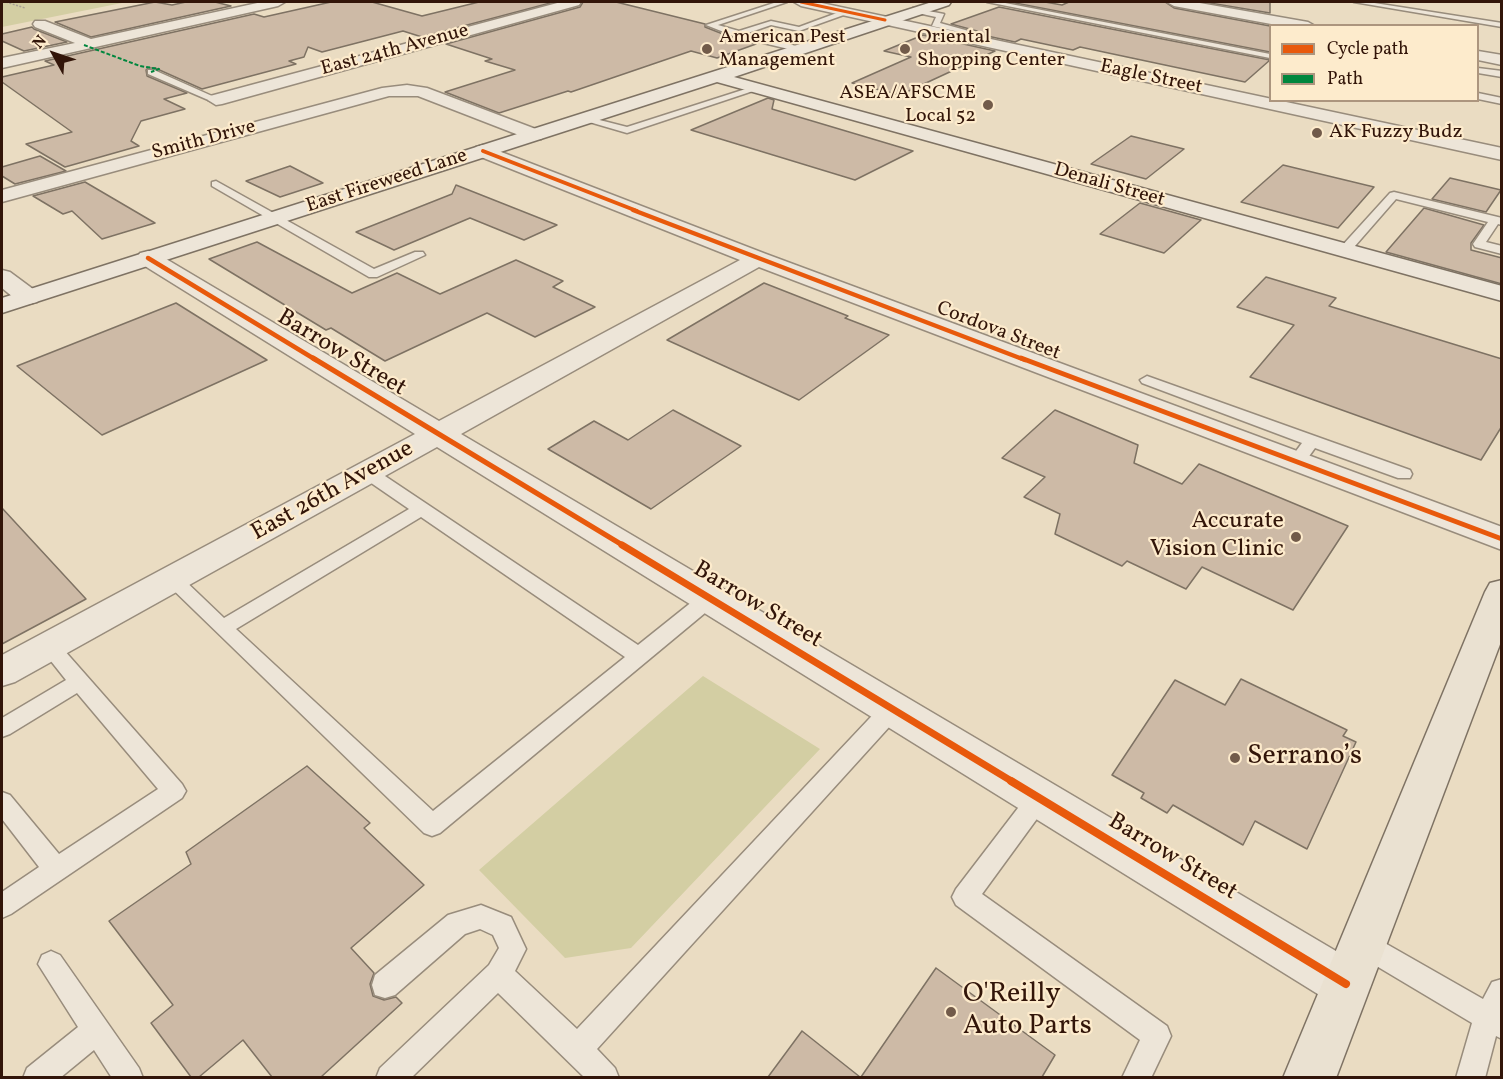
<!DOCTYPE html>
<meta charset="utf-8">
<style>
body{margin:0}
#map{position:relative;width:1503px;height:1079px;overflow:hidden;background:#eadcc2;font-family:Vollkorn,serif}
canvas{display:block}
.frame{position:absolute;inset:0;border:3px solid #321509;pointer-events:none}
.legend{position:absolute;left:1269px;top:24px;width:210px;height:78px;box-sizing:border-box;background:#fdebcc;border:2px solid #ac957e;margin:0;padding:8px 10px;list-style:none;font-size:18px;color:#321509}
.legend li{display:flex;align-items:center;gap:12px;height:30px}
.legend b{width:30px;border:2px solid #ac957e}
.north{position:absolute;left:24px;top:24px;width:60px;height:60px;-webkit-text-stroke:4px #fdebcc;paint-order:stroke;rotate:310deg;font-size:16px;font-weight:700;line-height:24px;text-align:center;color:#321509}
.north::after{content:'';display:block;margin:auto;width:21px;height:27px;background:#321509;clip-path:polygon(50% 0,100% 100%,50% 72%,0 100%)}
</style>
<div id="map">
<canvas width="1503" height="1079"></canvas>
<div class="frame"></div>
<ul class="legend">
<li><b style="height:8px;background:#e8590c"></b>Cycle path</li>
<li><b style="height:8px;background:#00873e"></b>Path</li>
</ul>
<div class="north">N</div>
</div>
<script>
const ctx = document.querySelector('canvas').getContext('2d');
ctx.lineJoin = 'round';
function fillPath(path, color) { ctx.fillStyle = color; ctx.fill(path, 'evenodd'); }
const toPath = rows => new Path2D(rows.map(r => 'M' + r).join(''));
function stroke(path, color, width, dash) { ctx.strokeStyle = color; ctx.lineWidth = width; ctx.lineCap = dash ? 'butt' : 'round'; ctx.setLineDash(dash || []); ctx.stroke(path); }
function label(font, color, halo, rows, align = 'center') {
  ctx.font = font + ' Vollkorn,serif'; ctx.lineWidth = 4.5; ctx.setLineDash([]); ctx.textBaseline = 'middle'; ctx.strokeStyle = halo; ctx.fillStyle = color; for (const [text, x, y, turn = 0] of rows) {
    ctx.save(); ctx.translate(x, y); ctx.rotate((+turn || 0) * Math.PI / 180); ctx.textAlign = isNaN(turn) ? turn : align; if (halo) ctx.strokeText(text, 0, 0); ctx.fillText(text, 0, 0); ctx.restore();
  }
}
fillPath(toPath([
 [2,2,127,2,2,27],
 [703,676,820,749,631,948,565,958,479,870]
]), '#d3cea3');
const building = toPath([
 [155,2,172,5,186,2,215,2,231,6,91,37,55,22,155,2],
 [331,2,372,2,422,16,479,2,554,2,422,37,403,31,322,52,308,47,304,57,289,61,296,64,202,89,155,68,148,68,146,70,147,76,187,93,164,99,185,109,141,121,131,141,139,146,65,167,26,144,72,132,2,82,2,77,54,65,45,61,254,14,264,17,331,2],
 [583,2,616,2,705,24,705,27,733,38,756,44,717,58,691,51,571,92,568,91,499,113,445,92,515,70,485,61,492,59,446,44,580,7,583,2],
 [1010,2,1045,2,1062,5,1069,2,1165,2,1174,8,1270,26,1270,52,1010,2],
 [1204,2,1270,2,1270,13,1204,2],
 [999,7,1270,60,1245,82,1080,47,1073,50,1021,39,1015,42,978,34,977,31,951,24,999,7],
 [32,27,34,29,67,42,24,51,2,41,2,34,32,27],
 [923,35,995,51,900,95,852,83,911,57,884,51,923,35],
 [768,98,774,100,772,109,913,151,855,180,691,130,768,98],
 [1131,136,1184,149,1146,179,1091,164,1131,136],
 [40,156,66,171,15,184,2,176,2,167,40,156],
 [1283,165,1374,187,1338,228,1241,202,1283,165],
 [290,166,323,183,280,197,246,181,290,166],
 [1450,178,1501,190,1486,212,1432,199,1450,178],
 [85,182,155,223,102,239,72,211,63,214,33,196,85,182],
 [456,185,557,225,524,240,470,218,394,250,356,232,452,194,456,185],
 [1140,203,1201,220,1164,253,1100,234,1140,203],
 [1424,208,1484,225,1471,243,1471,250,1502,258,1502,284,1386,252,1424,208],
 [257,242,352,293,397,273,440,294,516,260,563,281,553,287,595,307,535,337,487,313,385,361,331,328,326,330,209,259,257,242],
 [1266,277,1336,298,1329,306,1502,359,1502,426,1481,460,1250,377,1294,325,1237,307,1266,277],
 [764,283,848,316,845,318,889,335,799,400,667,340,764,283],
 [176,303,267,360,102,435,17,366,176,303],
 [673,410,741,446,651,509,548,449,594,421,628,440,673,410],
 [1055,410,1138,445,1134,463,1182,484,1199,464,1348,526,1293,610,1202,567,1186,589,1127,561,1122,566,1055,534,1060,514,1024,497,1045,477,1002,458,1055,410],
 [2,508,86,599,2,644,2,508],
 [1241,679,1347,730,1343,736,1356,742,1307,849,1255,821,1243,845,1173,805,1167,813,1141,798,1144,793,1112,775,1175,680,1225,705,1241,679],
 [307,766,370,823,364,828,424,885,351,948,374,973,370,984,373,996,384,1000,396,997,402,1003,321,1077,272,1077,243,1040,199,1077,191,1077,151,1023,173,1005,109,921,191,864,186,852,307,766],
 [936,968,1055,1055,1042,1077,861,1077,936,968],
 [802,1031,860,1077,768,1077,802,1031]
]);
fillPath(building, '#cdbaa6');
stroke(building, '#7e7263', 1.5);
const lane = toPath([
 [777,2,787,2,718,25,739,31,771,21,799,27,845,10,852,12,799,31,771,25,748,33,800,47,801,49,797,51,734,36,706,25,777,2],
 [987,2,1000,2,1270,54,1270,58,987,2],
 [1354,2,1368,2,1502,23,1502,27,1354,2],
 [913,8,944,14,940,23,976,33,959,39,959,35,964,33,932,26,936,17,913,12,913,8],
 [1478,68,1502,71,1502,77,1478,73,1478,68],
 [148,70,154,70,221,100,213,102,148,74,148,70],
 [755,86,762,88,627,133,579,119,584,116,627,127,755,86],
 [1478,93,1502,98,1502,104,1478,99,1478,93],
 [216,181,374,269,415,252,423,252,425,255,377,277,369,277,212,186,212,182,216,181],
 [1394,192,1502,218,1502,225,1498,224,1486,242,1502,246,1502,254,1475,247,1473,244,1488,222,1396,199,1348,254,1340,254,1340,248,1390,193,1394,192],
 [1147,376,1410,470,1412,474,1410,478,1398,478,1315,448,1302,466,1290,466,1288,462,1302,443,1142,383,1140,380,1147,376],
 [367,467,373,468,638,645,703,593,710,591,717,593,720,598,717,603,440,833,432,836,424,833,163,580,165,575,172,573,179,575,224,618,409,509,361,476,359,472,361,468,367,467],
 [421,517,625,657,433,811,236,629,421,517],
 [49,638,56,641,182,784,186,791,182,798,11,914,2,918,2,892,39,867,2,819,2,792,10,795,59,854,158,789,77,693,10,734,2,737,2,718,66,680,39,646,42,641,49,638],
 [892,700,900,703,903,709,900,715,597,1049,615,1068,619,1078,585,1078,498,993,411,1078,376,1078,380,1068,489,965,499,948,493,935,480,929,465,934,395,995,385,998,375,995,372,985,375,975,448,915,481,905,511,917,526,949,515,971,577,1029,884,703,892,700],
 [1039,788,1047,791,1051,798,1047,805,982,894,1167,1026,1171,1036,1151,1078,1122,1078,1140,1040,956,905,952,897,956,889,1031,791,1039,788],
 [1362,930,1483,999,1492,982,1502,979,1502,1039,1496,1036,1485,1078,1456,1078,1472,1023,1353,952,1349,943,1353,934,1362,930],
 [51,951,60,955,139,1068,143,1078,112,1078,94,1050,60,1078,23,1078,27,1068,78,1027,38,964,42,955,51,951]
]);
const street = toPath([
 [262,2,285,2,278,6,2,68,2,58,75,43,35,27,33,24,35,21,45,21,91,39,262,2],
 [561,2,581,2,579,5,222,104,216,105,208,100,210,96,561,2],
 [794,2,817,2,1502,148,1502,160,801,6,794,2],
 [1167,2,1194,2,1308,22,1315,26,1282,26,1174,6,1167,2],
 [1478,51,1502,55,1502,65,1478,60,1478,51],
 [407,85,427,88,541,131,544,135,541,139,529,139,418,96,389,96,2,202,2,190,382,88,407,85],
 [483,145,766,254,1502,527,1502,550,759,267,461,434,1363,967,1371,984,1363,1001,1346,1009,1329,1001,437,447,15,682,2,686,2,655,415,434,140,263,137,258,140,253,148,251,156,253,439,421,740,260,476,155,474,151,476,147,483,145],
 [2,270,10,272,37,292,40,297,37,302,28,304,19,302,2,288,2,270]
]);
const secondary = toPath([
 [932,2,951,2,949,5,734,77,1502,286,1502,301,717,82,2,313,2,298,932,2]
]);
const primary = toPath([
 [1502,580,1502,639,1336,1078,1283,1078,1485,592,1490,583,1502,580]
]);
stroke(lane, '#988c7c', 3);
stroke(street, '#988c7c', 3);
stroke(secondary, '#7e7263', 3);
stroke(primary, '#7e7263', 3);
stroke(toPath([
 [6,2,25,8]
]), '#a9a095', 1.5, [2, 1.5]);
fillPath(lane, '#ede5d8');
fillPath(street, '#ede5d8');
fillPath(secondary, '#ede5d8');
fillPath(primary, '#eae1d1');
stroke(toPath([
 [84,45,140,66,159,69,151,72]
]), '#00873e', 2, [4, 2]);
stroke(toPath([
 [801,2,885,20]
]), '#e8590c', 3);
stroke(toPath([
 [483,151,637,211]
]), '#e8590c', 4);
stroke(toPath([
 [633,210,1025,360],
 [148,258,316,360]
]), '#e8590c', 4.5);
stroke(toPath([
 [313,358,624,546],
 [1021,358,1502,539]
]), '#e8590c', 5);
stroke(toPath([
 [622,545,1013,782]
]), '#e8590c', 7);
stroke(toPath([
 [1011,781,1346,984]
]), '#e8590c', 8);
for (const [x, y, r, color] of [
 [707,49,6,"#725b4a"],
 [905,49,6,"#725b4a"],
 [988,105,6,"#725b4a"],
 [1317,133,6,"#725b4a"],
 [1296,537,6,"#725b4a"],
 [1235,758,6,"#725b4a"],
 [951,1012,6,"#725b4a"]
]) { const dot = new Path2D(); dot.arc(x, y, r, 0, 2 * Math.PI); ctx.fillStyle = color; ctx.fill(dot); stroke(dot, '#fdebcc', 2); }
label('20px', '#321509', '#fdebcc', [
 ["American Pest",719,38],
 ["Management",719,61],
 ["Oriental",917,38],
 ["Shopping Center",917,61],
 ["ASEA/AFSCME",976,94,"right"],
 ["Local 52",976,117,"right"],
 ["AK Fuzzy Budz",1329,133]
], 'left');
label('20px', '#321509', '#fdebcc', [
 ["East 24th Avenue",395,51,-15],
 ["Eagle Street",1151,78,12],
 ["Smith Drive",204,141,-15],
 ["East Fireweed Lane",387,182,-18],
 ["Denali Street",1109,186,16],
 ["Cordova Street",998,332,21]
]);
label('24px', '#321509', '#fdebcc', [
 ["Barrow Street",341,354,31],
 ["East 26th Avenue",333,492,-29],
 ["Barrow Street",757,606,31],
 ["Barrow Street",1172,858,31]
]);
label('24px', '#321509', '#fdebcc', [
 ["Accurate",1284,523],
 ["Vision Clinic",1284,551]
], 'right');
label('28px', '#321509', '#fdebcc', [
 ["Serrano’s",1247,758],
 ["O'Reilly",963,996],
 ["Auto Parts",963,1028]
], 'left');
</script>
